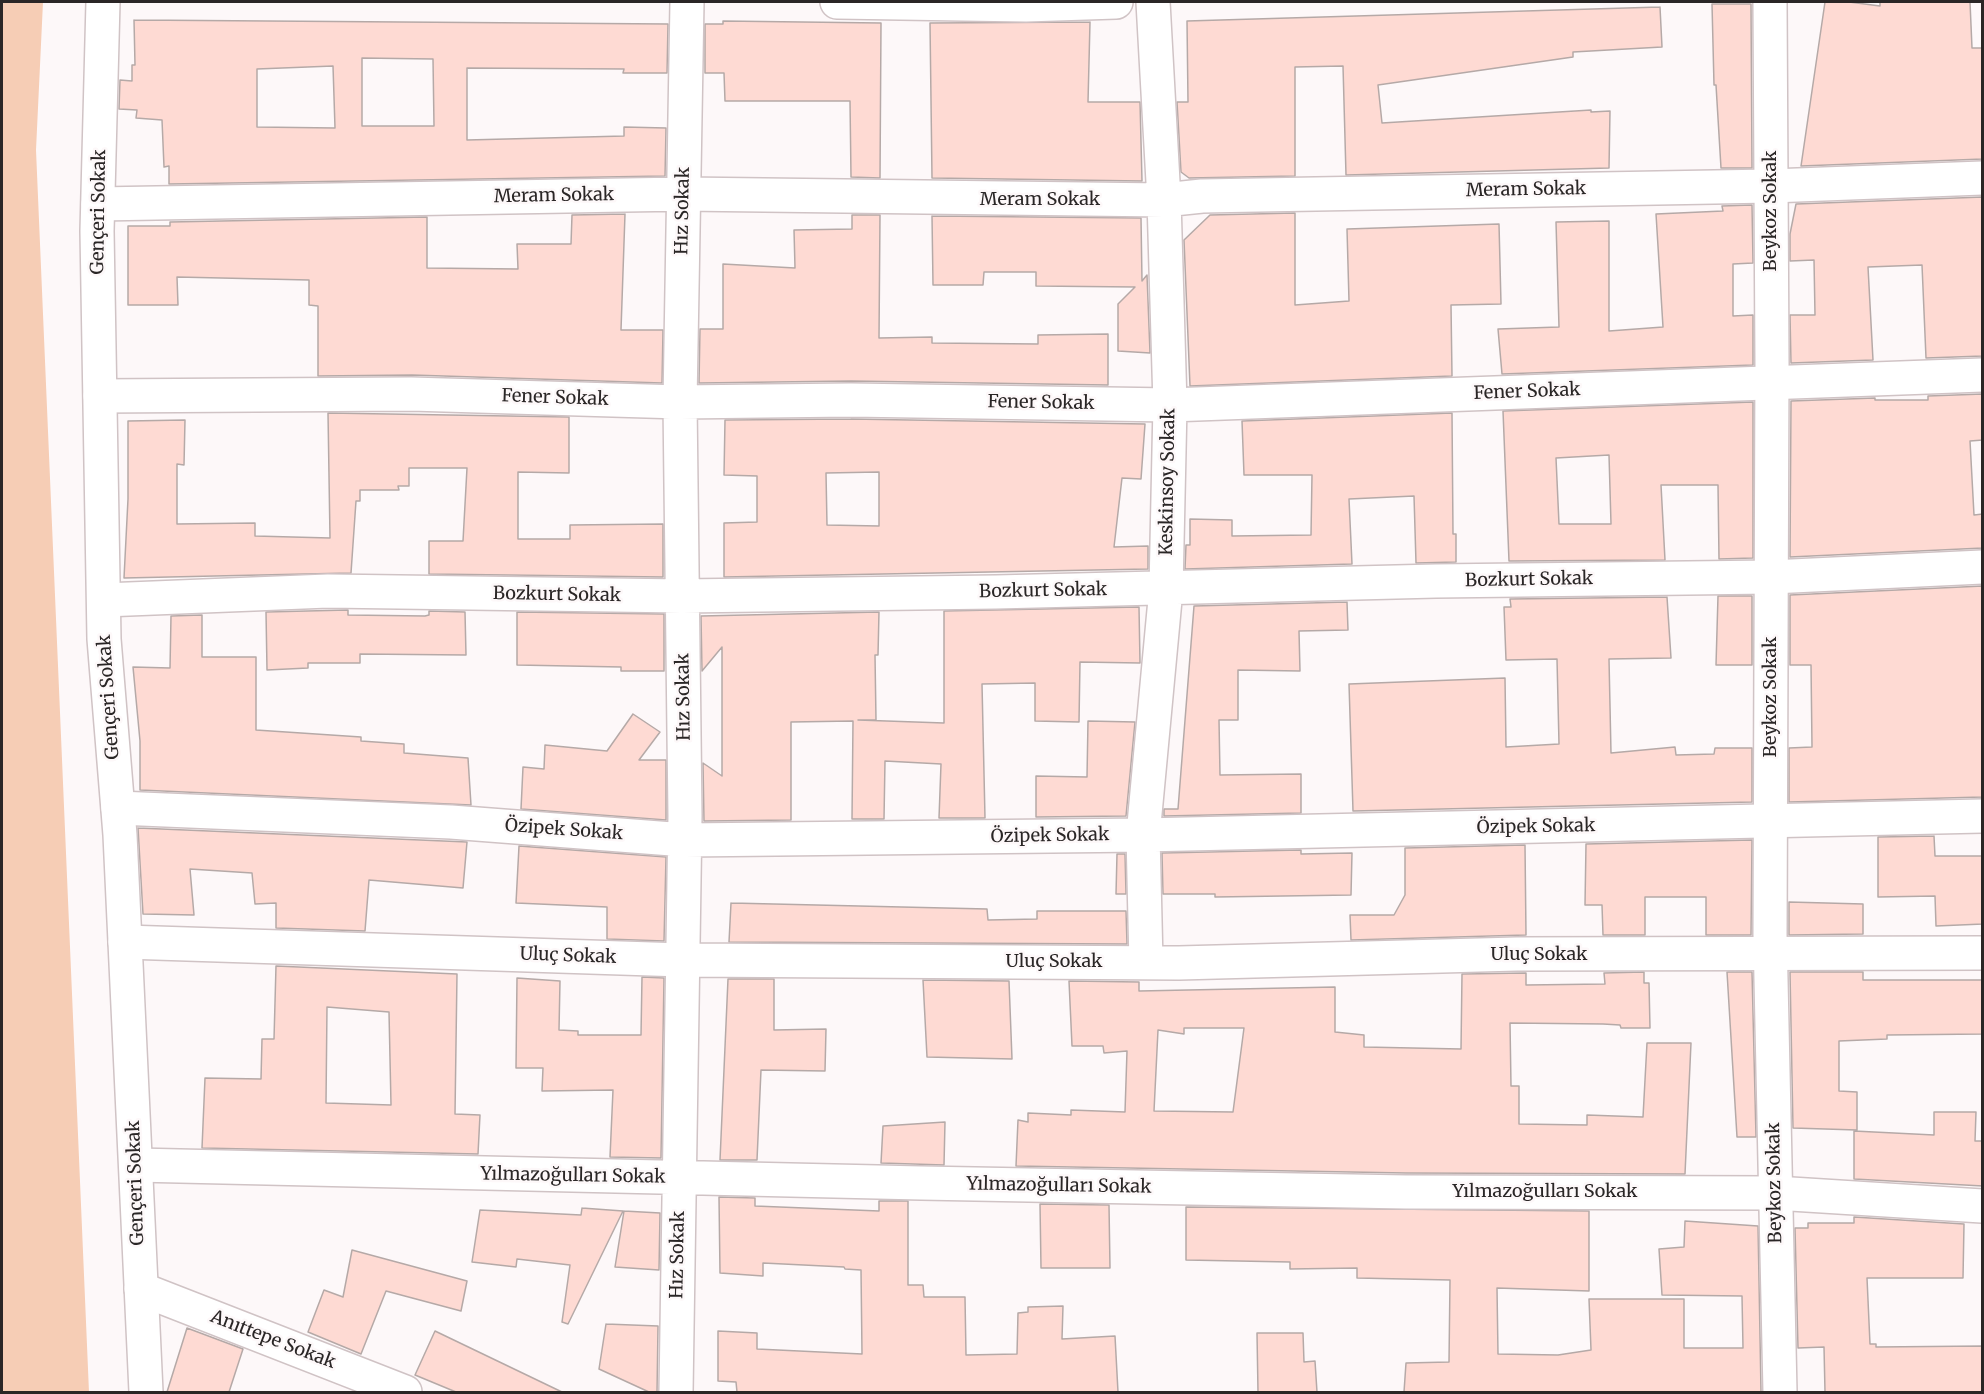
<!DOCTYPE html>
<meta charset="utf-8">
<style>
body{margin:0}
#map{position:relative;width:1984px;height:1394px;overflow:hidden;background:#fdf8f9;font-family:Merriweather,serif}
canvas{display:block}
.frame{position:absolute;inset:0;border:3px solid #2a2626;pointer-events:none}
</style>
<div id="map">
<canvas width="1984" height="1394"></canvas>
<div class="frame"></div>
</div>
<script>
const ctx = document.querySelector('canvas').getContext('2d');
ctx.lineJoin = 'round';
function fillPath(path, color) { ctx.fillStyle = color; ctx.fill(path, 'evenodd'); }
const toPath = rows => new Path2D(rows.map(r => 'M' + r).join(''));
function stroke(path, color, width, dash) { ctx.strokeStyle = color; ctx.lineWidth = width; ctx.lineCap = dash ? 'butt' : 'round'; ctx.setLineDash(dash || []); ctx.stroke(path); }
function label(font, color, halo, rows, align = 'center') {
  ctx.font = font + ' Merriweather,serif'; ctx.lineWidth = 5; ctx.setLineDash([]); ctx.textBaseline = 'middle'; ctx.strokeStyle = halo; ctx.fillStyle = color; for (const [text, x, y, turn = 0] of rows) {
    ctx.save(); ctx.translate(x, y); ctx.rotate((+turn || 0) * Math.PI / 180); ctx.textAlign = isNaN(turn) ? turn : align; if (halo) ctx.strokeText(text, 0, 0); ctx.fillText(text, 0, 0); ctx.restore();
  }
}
fillPath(toPath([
 [2,2,43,2,36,150,89,1392,2,1392]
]), '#f6cdb5');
const building = toPath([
 [1825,2,1849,2,1880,6,1880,2,1970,2,1972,48,1983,48,1983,159,1801,166,1825,2],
 [1712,4,1751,4,1752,168,1721,168,1716,85,1714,85,1712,4],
 [1660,7,1662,47,1573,52,1573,57,1378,85,1382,123,1591,110,1591,112,1610,111,1609,168,1346,175,1343,66,1295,67,1295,176,1189,178,1181,172,1177,102,1188,102,1187,21,1660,7],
 [134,20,668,24,667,73,623,73,624,69,467,68,467,140,624,136,624,127,666,128,665,176,169,184,169,166,164,167,162,120,136,118,137,110,119,109,120,80,132,81,132,65,135,65,134,20],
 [362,58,433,59,434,126,362,126,362,58],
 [333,66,335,128,257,127,257,69,333,66],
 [723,21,881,23,880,178,851,177,850,101,725,101,724,73,705,73,705,24,723,24,723,21],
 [1090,22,1088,102,1140,102,1142,181,932,178,930,23,1090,22],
 [1983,197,1983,356,1926,358,1922,265,1868,267,1873,360,1791,363,1790,315,1815,315,1814,260,1790,261,1790,234,1796,204,1983,197],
 [1752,205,1753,263,1733,264,1733,316,1753,315,1753,365,1502,374,1498,329,1559,327,1556,222,1609,221,1609,331,1663,327,1656,214,1723,211,1722,206,1752,205],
 [1295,213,1295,305,1349,301,1347,229,1499,224,1501,304,1451,305,1452,376,1190,386,1184,240,1210,215,1295,213],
 [625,214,621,330,663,330,662,383,412,375,318,376,318,306,309,305,309,280,177,277,178,305,128,305,128,226,170,226,170,222,427,217,427,268,518,269,517,244,571,244,572,215,625,214],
 [852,215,880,215,879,338,932,337,932,343,1038,344,1038,335,1108,334,1108,385,851,381,699,383,700,329,723,329,723,264,795,268,794,230,852,229,852,215],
 [932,216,1141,218,1142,281,1147,275,1150,353,1118,351,1118,304,1135,287,1036,286,1036,272,984,272,983,285,933,285,932,216],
 [1983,394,1983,440,1970,441,1974,515,1983,514,1983,548,1790,557,1791,401,1875,398,1875,400,1928,400,1928,396,1983,394],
 [1753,402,1753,558,1719,559,1718,485,1661,485,1665,560,1509,561,1503,411,1753,402],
 [1609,455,1611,524,1559,524,1556,458,1609,455],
 [328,413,569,417,569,473,518,472,518,539,570,539,570,525,663,524,663,577,429,574,429,541,463,541,467,468,409,468,409,486,398,486,399,490,360,490,360,501,356,501,351,573,124,578,128,499,128,421,185,420,184,465,177,464,177,524,255,523,255,536,330,538,328,413],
 [1452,413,1453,534,1456,534,1456,562,1416,563,1414,496,1349,499,1352,564,1185,569,1186,545,1190,545,1190,519,1232,520,1232,536,1311,535,1312,475,1244,475,1242,421,1452,413],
 [851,419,1145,424,1141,479,1122,478,1114,547,1148,546,1148,569,724,577,724,523,757,522,757,476,724,475,725,420,851,419],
 [879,472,879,526,827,525,826,473,879,472],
 [1983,586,1983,797,1789,802,1789,748,1812,747,1811,665,1790,665,1790,595,1983,586],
 [1718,596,1752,596,1752,665,1716,665,1718,596],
 [1667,597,1671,658,1609,659,1611,753,1675,747,1676,755,1714,754,1715,748,1752,748,1752,802,1353,811,1349,684,1505,678,1506,747,1559,744,1557,659,1506,660,1504,607,1511,607,1510,599,1667,597],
 [1347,602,1348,630,1299,631,1300,671,1238,670,1238,720,1219,720,1220,775,1301,774,1301,813,1164,816,1164,809,1178,809,1194,606,1347,602],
 [1139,607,1140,663,1080,662,1079,722,1035,721,1035,683,982,684,985,818,939,818,941,764,885,761,884,819,852,819,853,721,791,722,791,820,704,821,703,763,722,776,722,647,702,671,701,616,879,612,878,655,875,655,876,720,858,720,944,723,944,611,1139,607],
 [348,610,348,615,425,616,429,615,429,611,465,612,466,655,360,654,360,663,308,663,308,668,267,670,266,612,348,610],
 [517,612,664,614,664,671,621,671,621,667,517,665,517,612],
 [202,615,202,657,256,657,256,730,361,737,361,741,404,744,404,753,468,758,471,805,140,790,140,741,133,667,170,668,171,616,202,615],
 [633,714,660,732,639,760,666,760,666,820,521,809,523,767,544,769,545,745,607,751,633,714],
 [1088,721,1135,722,1126,816,1036,817,1036,776,1087,777,1088,721],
 [138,828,467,842,463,888,369,880,365,931,276,928,276,903,255,904,252,873,190,869,194,915,143,914,138,828],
 [1934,836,1935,856,1983,856,1983,924,1936,926,1935,896,1878,897,1878,837,1934,836],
 [1752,840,1751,935,1706,935,1706,897,1645,897,1645,935,1603,935,1602,905,1585,905,1586,844,1752,840],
 [1525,845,1526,935,1351,940,1350,915,1394,915,1405,895,1405,848,1525,845],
 [519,846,666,857,664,941,607,939,607,907,516,903,519,846],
 [1301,850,1301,854,1352,853,1351,895,1215,897,1215,894,1163,894,1162,853,1301,850],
 [1117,854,1125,854,1126,894,1116,894,1117,854],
 [1789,902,1863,904,1863,934,1789,935,1789,902],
 [731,903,987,909,988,920,1037,919,1037,911,1126,911,1127,944,729,942,731,903],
 [276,966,457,974,455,1114,480,1115,478,1154,202,1148,205,1078,261,1079,262,1039,274,1039,276,966],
 [327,1007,389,1012,391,1105,326,1103,327,1007],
 [1644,972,1644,983,1649,983,1650,1028,1621,1028,1620,1025,1603,1024,1510,1023,1511,1086,1519,1086,1519,1124,1587,1125,1587,1115,1643,1117,1647,1043,1691,1043,1685,1174,1406,1173,1016,1166,1018,1120,1028,1122,1028,1113,1071,1115,1071,1110,1125,1112,1127,1051,1104,1053,1103,1046,1072,1046,1069,981,1139,982,1139,991,1335,987,1335,1032,1364,1035,1364,1047,1461,1049,1462,974,1526,973,1526,985,1605,984,1604,973,1644,972],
 [1184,1028,1244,1028,1233,1112,1154,1111,1158,1030,1184,1034,1184,1028],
 [1727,972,1752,972,1756,1137,1737,1137,1727,972],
 [1790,972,1863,972,1863,980,1983,980,1983,1034,1887,1035,1887,1039,1839,1041,1839,1091,1857,1092,1857,1130,1793,1128,1790,972],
 [642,977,664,978,661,1158,610,1157,613,1090,542,1091,543,1068,516,1068,517,978,560,981,559,1030,578,1031,578,1035,641,1035,642,977],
 [728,979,774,979,774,1030,826,1029,825,1071,761,1070,757,1160,720,1160,728,979],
 [923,980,1009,981,1012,1059,927,1057,923,980],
 [1934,1112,1976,1112,1975,1141,1983,1141,1983,1186,1854,1179,1854,1131,1934,1135,1934,1112],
 [945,1122,944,1165,881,1163,883,1126,945,1122],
 [719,1197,755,1198,755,1206,879,1211,879,1201,908,1201,908,1285,923,1285,924,1297,965,1297,966,1355,1017,1354,1018,1313,1028,1312,1028,1307,1063,1306,1062,1339,1115,1336,1118,1392,737,1392,736,1382,718,1381,718,1331,757,1333,757,1349,862,1354,861,1270,845,1269,844,1267,763,1263,763,1276,720,1273,719,1197],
 [1040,1204,1109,1205,1110,1268,1041,1268,1040,1204],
 [1186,1207,1589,1211,1589,1291,1497,1288,1498,1354,1558,1355,1591,1350,1589,1299,1684,1299,1684,1348,1743,1348,1742,1296,1662,1295,1659,1249,1684,1247,1685,1221,1758,1226,1761,1392,1404,1392,1406,1363,1449,1362,1450,1280,1357,1278,1357,1268,1290,1269,1290,1262,1186,1260,1186,1207],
 [582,1208,623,1211,568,1324,562,1322,570,1265,517,1259,516,1267,472,1262,480,1210,581,1215,582,1208],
 [624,1211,660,1213,659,1270,615,1267,624,1211],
 [1854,1217,1964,1224,1963,1278,1867,1278,1870,1344,1876,1344,1876,1347,1983,1346,1983,1392,1825,1392,1824,1347,1798,1348,1795,1228,1808,1228,1808,1223,1854,1223,1854,1217],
 [352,1250,467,1281,461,1311,386,1291,361,1354,308,1332,324,1290,343,1297,352,1250],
 [606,1324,658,1326,657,1392,649,1392,599,1369,606,1324],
 [187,1328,243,1349,229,1392,167,1392,187,1328],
 [435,1331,562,1392,456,1392,415,1375,435,1331],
 [1257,1333,1303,1333,1304,1362,1315,1361,1317,1392,1258,1392,1257,1333]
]);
fillPath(building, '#fedad3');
stroke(building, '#b5a9a7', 1.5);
const street = toPath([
 [837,2,1026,5,1116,2],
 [98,204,684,194,1164,200,1202,196,1771,186,1982,178],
 [100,396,411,394,680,402,851,400,1170,405,1982,375],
 [104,600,328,591,682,596,996,592,1436,581,1771,577,1982,567],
 [118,808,451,822,685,840,1143,835,1982,816],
 [125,942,683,960,1179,963,1517,954,1982,953],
 [1146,963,1143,835,1166,589,1170,405,1164,200,1153,2],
 [136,1165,921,1183,1406,1192,1775,1193,1982,1206],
 [141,1289,405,1392],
 [676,1392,685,816,680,402,687,2]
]);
const secondary = toPath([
 [103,2,97,231,104,639,120,835,146,1392],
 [1770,2,1772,364,1770,934,1780,1392]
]);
stroke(street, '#d0c3c5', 36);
stroke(secondary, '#d0c3c5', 36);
stroke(street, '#fff', 33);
stroke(secondary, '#fff', 33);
label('18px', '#2a2626', '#fdf8f9', [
 ["Meram Sokak",1526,190,-1],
 ["Meram Sokak",554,196,-1],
 ["Meram Sokak",1040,200],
 ["Hız Sokak",683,211,-89],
 ["Beykoz Sokak",1771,211,-90],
 ["Gençeri Sokak",99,212,-89],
 ["Fener Sokak",1527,392,-2],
 ["Fener Sokak",555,398,2],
 ["Fener Sokak",1041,403,1],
 ["Keskinsoy Sokak",1168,482,-89],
 ["Bozkurt Sokak",1529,580,-1],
 ["Bozkurt Sokak",1043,591,-1],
 ["Bozkurt Sokak",557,595,1],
 ["Gençeri Sokak",109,697,-94],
 ["Hız Sokak",684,697,-91],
 ["Beykoz Sokak",1771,697,-90],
 ["Özipek Sokak",1536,827,-1],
 ["Özipek Sokak",564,830,4],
 ["Özipek Sokak",1050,836,-1],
 ["Uluç Sokak",1539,955],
 ["Uluç Sokak",568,956,2],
 ["Uluç Sokak",1054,962],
 ["Yılmazoğulları Sokak",573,1176,1],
 ["Gençeri Sokak",136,1183,-92],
 ["Beykoz Sokak",1775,1183,-91],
 ["Yılmazoğulları Sokak",1059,1186,1],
 ["Yılmazoğulları Sokak",1545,1192],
 ["Hız Sokak",678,1255,-89],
 ["Anıttepe Sokak",273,1340,21]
]);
</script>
